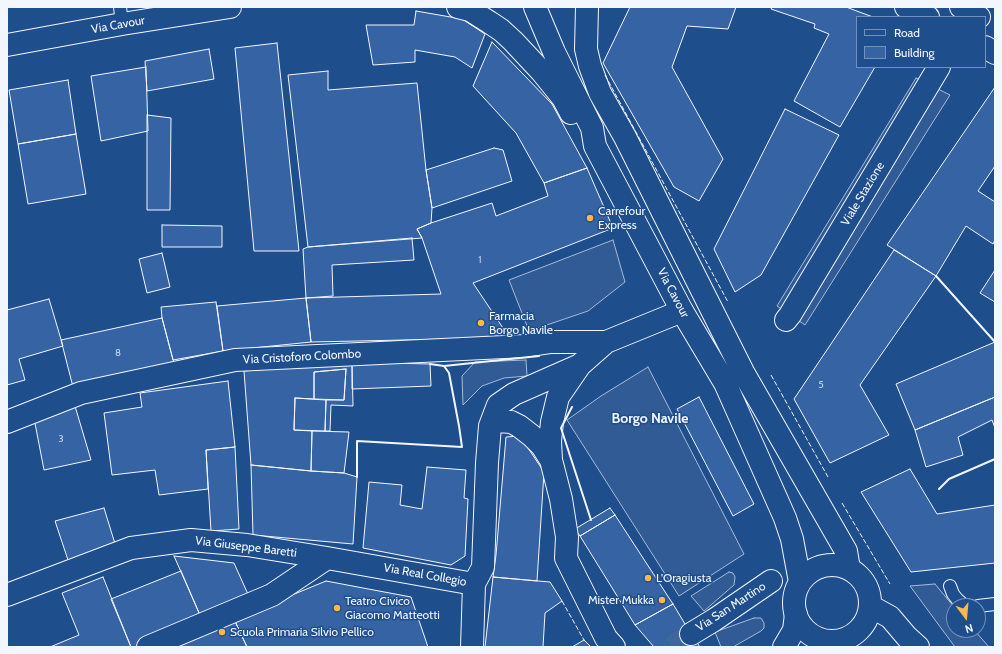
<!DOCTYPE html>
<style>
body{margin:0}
#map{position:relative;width:1002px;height:654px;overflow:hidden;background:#1f4e8c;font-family:Cabin,sans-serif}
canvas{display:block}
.frame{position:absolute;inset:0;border:8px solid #f2f6ff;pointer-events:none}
.legend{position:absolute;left:856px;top:16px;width:130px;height:52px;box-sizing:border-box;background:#1f4e8c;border:1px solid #7391ba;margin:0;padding:5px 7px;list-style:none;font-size:12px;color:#f2f6ff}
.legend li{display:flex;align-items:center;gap:8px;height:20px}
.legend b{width:20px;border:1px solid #7391ba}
.north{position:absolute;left:946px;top:598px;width:40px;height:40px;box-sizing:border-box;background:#1f4e8c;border:1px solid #7391ba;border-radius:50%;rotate:164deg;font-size:11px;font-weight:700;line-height:16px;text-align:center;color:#f2f6ff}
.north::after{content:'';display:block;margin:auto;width:14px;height:18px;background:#ffb74d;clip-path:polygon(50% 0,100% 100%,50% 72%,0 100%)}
</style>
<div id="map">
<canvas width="1002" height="654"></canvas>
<div class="frame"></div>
<ul class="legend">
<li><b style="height:5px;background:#1f4e8c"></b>Road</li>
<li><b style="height:11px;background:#3563a3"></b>Building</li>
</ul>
<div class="north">N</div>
</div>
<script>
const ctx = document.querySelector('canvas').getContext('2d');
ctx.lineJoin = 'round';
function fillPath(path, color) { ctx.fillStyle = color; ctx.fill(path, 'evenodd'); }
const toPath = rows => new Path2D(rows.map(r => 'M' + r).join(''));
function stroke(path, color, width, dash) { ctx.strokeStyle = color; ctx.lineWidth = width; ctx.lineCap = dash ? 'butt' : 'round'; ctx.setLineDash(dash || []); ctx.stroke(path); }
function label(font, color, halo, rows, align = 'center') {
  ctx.font = font + ' Cabin,sans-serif'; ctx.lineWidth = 3; ctx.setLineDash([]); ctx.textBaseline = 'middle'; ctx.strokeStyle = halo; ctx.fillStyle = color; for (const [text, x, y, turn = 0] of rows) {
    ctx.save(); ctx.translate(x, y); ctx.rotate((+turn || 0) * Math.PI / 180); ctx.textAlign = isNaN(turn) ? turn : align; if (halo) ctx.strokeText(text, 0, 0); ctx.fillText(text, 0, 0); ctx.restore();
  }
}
const built = toPath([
 [916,78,950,95,805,325,777,306,916,78],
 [613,240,625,282,588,311,529,331,509,280,613,240],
 [526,360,527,376,504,378,482,386,463,405,462,376,475,362,526,360],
 [648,367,744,554,679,596,567,420,601,396,648,367],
 [729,572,733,573,735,577,734,585,704,611,691,596,729,572],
 [935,584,954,607,954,630,974,630,989,647,955,647,910,586,935,584],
 [754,618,761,618,764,623,764,628,761,631,733,647,721,647,715,632,754,618]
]);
fillPath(built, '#305b95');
stroke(built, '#a8bbd7', 1);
const building = toPath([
 [630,7,736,7,728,29,687,26,672,67,723,159,699,201,674,187,603,63,630,7],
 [772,7,846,7,873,17,857,17,857,67,875,67,840,127,794,101,829,34,814,28,815,24,771,9,772,7],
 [416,11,462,19,485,34,472,68,455,57,415,50,415,62,373,65,366,25,414,25,416,11],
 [492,42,552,104,587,168,544,183,516,133,473,86,492,42],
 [277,43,299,251,254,251,235,48,277,43],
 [209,49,214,79,147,91,145,61,209,49],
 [146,67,148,131,101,141,91,76,146,67],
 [328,71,328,90,417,83,426,170,432,208,431,223,417,229,422,238,308,247,288,75,328,71],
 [68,80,76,134,18,144,9,90,68,80],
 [995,87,995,166,978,191,995,202,995,240,993,244,966,226,936,276,887,245,995,87],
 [785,109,839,135,761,275,735,292,714,249,785,109],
 [147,115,171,118,170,210,147,210,147,115],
 [76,134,86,194,28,204,18,144,76,134],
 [494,148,503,150,512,181,432,208,426,170,494,148],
 [587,168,613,228,473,283,503,328,498,338,311,342,306,298,441,294,422,238,417,229,431,223,492,203,496,216,548,196,544,183,587,168],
 [162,225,222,226,222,247,162,247,162,225],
 [412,238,414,260,332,265,333,296,306,298,303,249,308,247,412,238],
 [894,250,936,276,860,385,889,435,830,463,794,399,894,250],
 [162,253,170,287,147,293,139,259,162,253],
 [995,270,995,302,980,293,995,270],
 [306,298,311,342,223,351,217,306,306,298],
 [49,299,63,346,19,359,25,380,7,385,7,310,49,299],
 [216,302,223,351,173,360,162,318,161,307,216,302],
 [162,318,175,367,73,387,61,340,162,318],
 [995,342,995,397,915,430,896,384,995,342],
 [352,362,353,406,331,405,330,431,325,431,326,400,344,400,346,369,314,372,314,399,295,398,294,430,312,431,311,471,251,465,244,371,352,362],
 [352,362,430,364,431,386,352,389,352,362],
 [346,369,344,400,314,399,314,372,346,369],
 [228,381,235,447,206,450,208,489,159,495,155,470,112,475,104,413,142,407,140,393,228,381],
 [699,397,754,504,733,516,677,409,699,397],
 [995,397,995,428,992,420,958,437,963,455,926,467,915,430,995,397],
 [295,398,326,400,325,431,294,430,295,398],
 [75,406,91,460,44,470,34,418,75,406],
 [312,431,349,432,344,473,311,471,312,431],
 [520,436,544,472,537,581,493,577,496,555,506,437,520,436],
 [235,447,239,529,211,531,206,450,235,447],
 [251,465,311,471,344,473,357,477,353,544,253,535,251,465],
 [427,467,466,470,464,498,468,499,465,556,451,565,363,548,369,482,402,485,400,505,422,509,427,467],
 [910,469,937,514,995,505,995,563,911,572,861,492,910,469],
 [104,508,116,547,69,563,55,521,104,508],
 [610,508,615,515,580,536,575,529,610,508],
 [615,515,673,604,635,625,580,536,615,515],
 [174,556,234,563,251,601,203,622,174,556],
 [181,571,203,622,139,647,131,647,111,599,181,571],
 [103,577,131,647,50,647,79,635,62,593,103,577],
 [493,577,550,582,562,601,545,613,543,647,485,647,493,577],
 [326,581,411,597,428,647,247,647,234,619,326,581],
 [673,604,691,634,700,647,654,647,635,625,673,604],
 [234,619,247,647,174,647,234,619],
 [584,640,591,647,572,647,584,640]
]);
fillPath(building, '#3563a3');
stroke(building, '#f2f6ff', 1);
stroke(toPath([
 [672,647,691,634]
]), '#3f679d', 22, [22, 11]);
const lane = toPath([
 [120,7,122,24],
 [950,586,953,594,957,599,964,605,971,606],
 [978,606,995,604]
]);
const street = toPath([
 [786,320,790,315,939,67],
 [7,422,81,393,235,360,525,346,551,342,606,342],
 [490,426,499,421,511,422,519,426,532,436,542,446,551,460],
 [7,595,131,548,191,540,247,545,327,558],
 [691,634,714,620,771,581],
 [148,647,272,595,327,558,474,584,483,567,487,463,490,426,498,405,514,394,580,365],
 [472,647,474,584],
 [614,647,606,638,566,558,567,537,561,499,551,460,550,441,552,422,558,397,580,365,606,342,682,311]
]);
const secondary = toPath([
 [784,647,794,630,796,614],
 [834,647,842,640]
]);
const primary = toPath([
 [458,7,470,10,489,22,501,30,513,41,542,72,563,98,571,113],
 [535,7,554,52,592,128,595,146,682,311,725,383,785,518,792,539,800,582],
 [587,7,586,49,590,66,600,93,625,137,743,372,846,551,849,569],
 [906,7,928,17],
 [961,7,979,17],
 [7,45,122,24,230,7],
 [985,47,995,53],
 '794 603a38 38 0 1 1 76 0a38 38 0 1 1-76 0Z',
 [870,606,890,617,907,637,918,647]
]);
stroke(lane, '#f2f6ff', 14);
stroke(street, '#f2f6ff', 24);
stroke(secondary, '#f2f6ff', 24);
stroke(primary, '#f2f6ff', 24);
stroke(lane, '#1f4e8c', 12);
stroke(street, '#1f4e8c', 22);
stroke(secondary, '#1f4e8c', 22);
stroke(primary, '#1f4e8c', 22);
stroke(toPath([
 [605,75,728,302],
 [771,375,828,477],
 [842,503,890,584],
 [562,601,584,640]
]), '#f2f6ff', 1, [5, 2]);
stroke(toPath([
 [936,276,995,342],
 [430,364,444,366,539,356],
 [572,407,561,428,591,520],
 [357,477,357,441,462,447,459,426,449,373,444,366],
 [939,489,949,479,995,459]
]), '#f2f6ff', 2);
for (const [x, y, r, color] of [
 [590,218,4,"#ffb74d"],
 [481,323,4,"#ffb74d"],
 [648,578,4,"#ffb74d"],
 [662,600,4,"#ffb74d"],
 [337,608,4,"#ffb74d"],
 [222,632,4,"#ffb74d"]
]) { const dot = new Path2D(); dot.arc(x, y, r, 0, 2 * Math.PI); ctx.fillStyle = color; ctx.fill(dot); stroke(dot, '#1f4e8c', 1.5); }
label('10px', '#c3d1e8', null, [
 ["1",480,260],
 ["8",118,353],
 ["5",821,385],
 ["3",61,439]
]);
label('12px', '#f2f6ff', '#1f4e8c', [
 ["Via Cavour",118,25,-10],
 ["Viale Stazione",863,194,-59],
 ["Via Cavour",673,293,62],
 ["Via Cristoforo Colombo",302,357,-3],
 ["Via Giuseppe Baretti",246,547,7],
 ["Via Real Collegio",425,575,10],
 ["Via San Martino",731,607,-33]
]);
label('12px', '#f2f6ff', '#1f4e8c', [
 ["Carrefour",598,211],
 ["Express",598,225],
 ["Farmacia",489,316],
 ["Borgo Navile",489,330],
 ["L'Oragiusta",656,578],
 ["Mister Mukka",654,600,"right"],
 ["Teatro Civico",345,601],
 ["Giacomo Matteotti",345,615],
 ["Scuola Primaria Silvio Pellico",230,632]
], 'left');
label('bold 14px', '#f2f6ff', '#1f4e8c', [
 ["Borgo Navile",650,419]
]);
</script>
